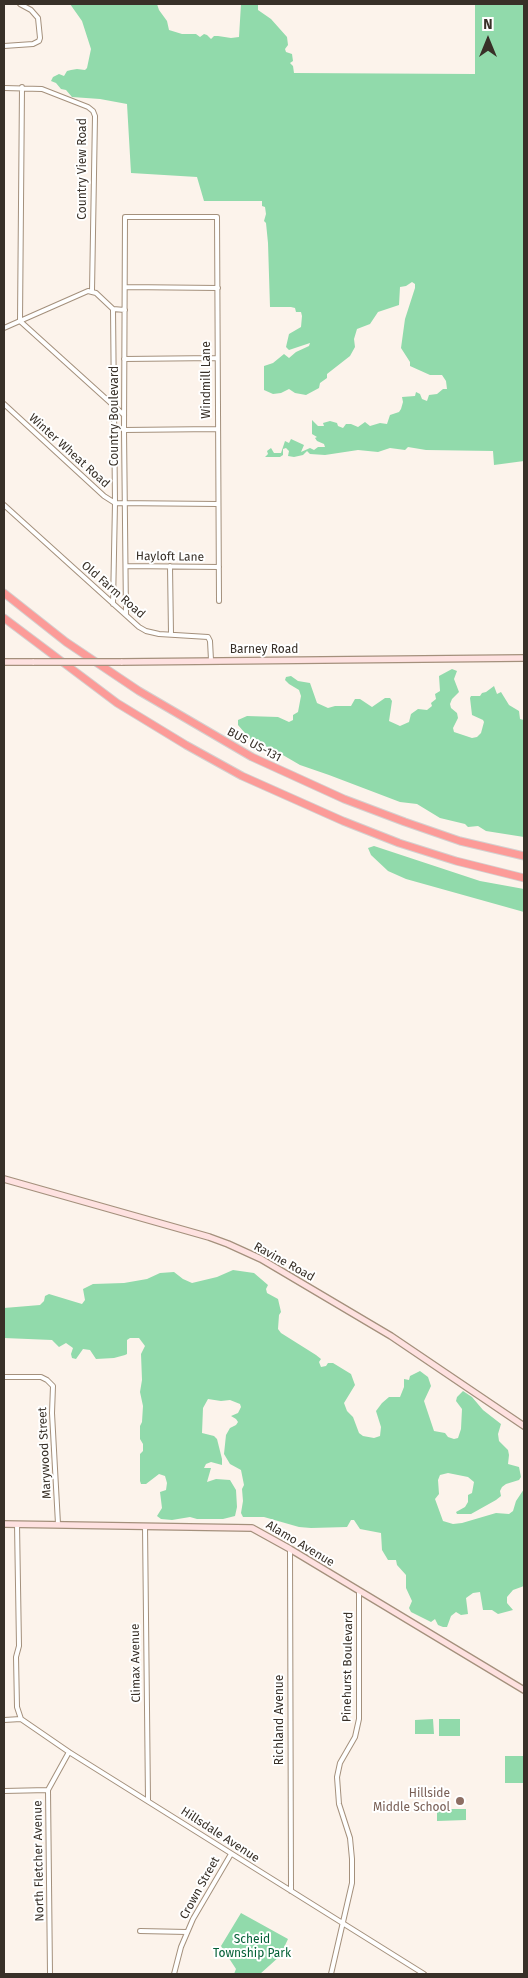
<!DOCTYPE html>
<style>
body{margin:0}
#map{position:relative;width:528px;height:1978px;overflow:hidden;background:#fcf3eb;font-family:"Fira Sans",sans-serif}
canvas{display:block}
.frame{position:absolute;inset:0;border:5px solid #383028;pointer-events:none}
.north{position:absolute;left:463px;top:15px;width:50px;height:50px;-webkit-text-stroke:4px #fff;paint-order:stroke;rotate:0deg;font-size:14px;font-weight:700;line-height:20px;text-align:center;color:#383028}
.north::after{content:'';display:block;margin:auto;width:18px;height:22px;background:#383028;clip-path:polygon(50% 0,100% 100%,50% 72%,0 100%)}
</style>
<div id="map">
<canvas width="528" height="1978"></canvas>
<div class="frame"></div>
<div class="north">N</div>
</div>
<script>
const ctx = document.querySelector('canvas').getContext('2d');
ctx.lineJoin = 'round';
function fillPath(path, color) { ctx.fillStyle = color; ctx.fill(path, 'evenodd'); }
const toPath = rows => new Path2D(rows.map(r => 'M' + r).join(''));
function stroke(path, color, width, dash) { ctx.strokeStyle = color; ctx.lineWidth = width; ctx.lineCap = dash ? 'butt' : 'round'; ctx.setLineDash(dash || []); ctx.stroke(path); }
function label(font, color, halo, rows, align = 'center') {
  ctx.font = font + ' "Fira Sans",sans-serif'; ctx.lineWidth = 4; ctx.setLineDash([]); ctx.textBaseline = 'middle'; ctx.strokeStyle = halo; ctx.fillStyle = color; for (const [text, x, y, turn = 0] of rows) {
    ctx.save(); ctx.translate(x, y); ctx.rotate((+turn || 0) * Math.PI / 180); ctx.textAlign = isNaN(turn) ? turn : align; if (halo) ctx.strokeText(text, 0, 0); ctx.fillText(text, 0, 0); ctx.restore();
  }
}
fillPath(toPath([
 [70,4,157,4,159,10,167,21,169,30,182,34,196,34,200,37,204,34,207,35,211,39,214,36,218,36,231,38,239,37,241,4,258,4,258,10,271,19,287,37,288,45,285,49,286,52,292,54,293,61,290,63,293,66,294,73,475,74,475,4,524,4,524,461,494,465,493,451,426,450,408,447,405,450,390,448,378,452,358,450,325,455,310,454,307,451,303,455,294,457,288,456,289,451,286,448,283,449,283,455,280,457,265,457,268,454,267,451,271,448,274,453,281,453,285,441,289,443,291,439,304,445,301,452,310,448,314,450,318,447,325,447,324,444,317,441,315,438,317,437,312,434,312,420,318,426,324,426,323,423,330,421,337,423,338,426,343,428,346,424,351,424,358,427,365,422,370,426,380,423,387,424,390,415,399,412,401,409,403,402,402,397,415,396,416,392,420,394,422,399,427,401,429,395,437,394,443,389,447,389,446,381,442,375,430,375,410,366,410,362,401,348,405,319,415,288,415,284,412,282,406,286,400,287,399,305,378,312,370,324,357,329,354,339,355,347,350,356,327,374,327,378,320,383,319,388,306,395,295,393,289,389,281,393,273,394,264,390,264,366,273,363,284,354,289,358,296,352,309,346,310,343,289,350,286,347,289,334,301,327,302,316,301,312,296,312,295,308,291,307,270,307,268,243,266,223,264,221,266,214,265,207,262,206,262,201,204,201,197,177,131,173,127,104,100,99,72,97,66,90,61,89,56,83,51,81,53,77,59,74,64,76,67,71,71,70,77,69,85,70,87,68,91,49,82,21],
 [452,669,457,671,454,679,459,692,452,699,450,704,451,708,457,713,458,718,453,728,454,732,472,738,477,737,481,733,484,722,483,720,472,715,470,698,471,696,480,696,482,693,486,692,494,686,497,694,501,692,509,705,519,711,520,719,524,720,524,837,486,831,478,826,468,827,465,824,440,818,417,804,400,802,329,775,300,765,276,751,250,739,238,725,238,720,247,716,278,717,289,722,293,720,293,715,298,712,301,696,299,690,289,684,285,680,286,677,291,676,298,681,310,683,317,703,328,708,335,706,351,706,355,699,360,699,372,707,385,698,390,698,392,701,389,721,400,726,409,722,411,714,418,709,427,710,432,706,431,703,436,699,435,694,440,691,439,676],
 [374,846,480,881,524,889,524,912,406,879,388,871,371,855,368,848],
 [233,1270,254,1273,268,1285,266,1289,267,1293,278,1299,281,1312,279,1315,278,1329,281,1333,316,1355,321,1359,319,1362,321,1367,326,1366,328,1363,333,1363,351,1374,355,1385,344,1403,347,1411,353,1417,359,1433,363,1436,374,1438,380,1436,381,1427,376,1411,382,1403,389,1397,400,1397,404,1387,404,1379,409,1380,410,1376,420,1371,428,1377,431,1386,424,1401,434,1431,445,1433,448,1437,454,1439,458,1438,461,1429,462,1409,456,1401,457,1397,463,1391,472,1397,483,1410,501,1424,498,1434,499,1441,508,1450,509,1455,508,1464,519,1467,521,1477,519,1480,506,1484,502,1487,500,1491,501,1496,496,1500,471,1514,457,1514,456,1512,465,1507,468,1502,468,1495,472,1493,474,1482,468,1477,448,1473,440,1475,438,1480,439,1494,435,1499,443,1521,453,1524,462,1523,496,1513,509,1514,513,1511,516,1501,524,1489,524,1586,513,1590,507,1597,507,1603,513,1610,498,1614,492,1610,483,1610,480,1592,473,1593,466,1598,468,1614,461,1615,456,1612,451,1616,447,1627,443,1627,438,1625,435,1619,431,1622,411,1612,409,1608,412,1601,406,1588,406,1575,397,1565,396,1560,388,1560,382,1550,381,1533,360,1529,354,1520,351,1520,347,1527,311,1528,299,1527,264,1517,243,1517,241,1513,243,1501,242,1489,244,1485,241,1470,230,1464,224,1454,226,1435,230,1428,236,1425,238,1422,236,1419,231,1416,238,1413,241,1407,240,1404,230,1400,221,1401,208,1399,203,1408,202,1433,214,1436,217,1439,222,1459,222,1465,211,1462,206,1464,204,1468,211,1468,207,1482,216,1479,230,1480,236,1490,237,1507,235,1516,223,1519,197,1519,190,1517,172,1520,161,1519,157,1516,162,1508,160,1492,166,1490,167,1483,165,1476,159,1474,146,1484,141,1484,140,1481,140,1454,143,1451,143,1444,140,1439,140,1426,142,1422,143,1406,140,1392,142,1380,141,1354,145,1346,139,1338,130,1338,127,1340,127,1354,125,1355,114,1358,96,1359,90,1350,83,1349,76,1359,72,1358,71,1354,73,1348,66,1343,59,1347,52,1340,4,1338,4,1308,40,1305,44,1301,45,1296,49,1294,82,1304,85,1300,83,1289,93,1284,124,1283,147,1279,160,1273,174,1272,183,1279,192,1283,217,1277],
 [433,1719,434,1734,415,1734,415,1720],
 [439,1719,460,1719,460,1736,439,1736],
 [505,1756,524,1756,524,1783,505,1783],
 [437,1809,466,1809,466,1820,437,1821],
 [241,1913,288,1939,280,1956,260,1974,234,1974,236,1969,221,1946]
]), '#91daab');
const street = toPath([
 [4,46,33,44,39,41,40,38,38,18,31,10,20,4],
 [22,87,20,321,124,415],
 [4,88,42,89,88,107,93,111,95,116,92,291],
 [125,287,218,288],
 [113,309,115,503,113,604],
 [4,328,88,291,96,293,113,309,125,310],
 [124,359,217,358],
 [4,404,104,496,115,503,218,504],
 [124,430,217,429],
 [4,505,139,627,146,631,159,634,208,637,210,641,211,660],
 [126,566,219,567],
 [170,566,171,634],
 [126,615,124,430,125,217,217,217,219,601],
 [4,1377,41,1377,47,1380,53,1386,52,1413,58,1524],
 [17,1524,19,1646,16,1657,17,1707,21,1719],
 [145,1526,148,1800],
 [290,1549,291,1891],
 [4,1720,21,1719,69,1752,424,1974],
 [4,1791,48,1790],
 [140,1931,187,1932],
 [50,1974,48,1790,69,1752],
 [174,1974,181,1947,193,1919,231,1854],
 [331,1974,352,1883,352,1859,350,1838,339,1804,337,1777,340,1763,355,1737,359,1719,359,1592]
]);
const secondary = toPath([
 [4,662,34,662],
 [121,662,524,658],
 [4,1179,209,1237,228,1244,261,1259,391,1336,524,1426],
 [4,1524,252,1528,290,1549,524,1690]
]);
const highway = toPath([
 [4,593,66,642,139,691,252,757,344,799,405,822,460,841,524,856],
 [4,618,117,703,186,745,242,776,343,821,399,843,456,861,524,878]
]);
stroke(street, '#a4907c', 6);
stroke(secondary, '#a4907c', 8);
stroke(highway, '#d3d1d0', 9);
stroke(street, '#fff', 4);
stroke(secondary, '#fee1e0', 5.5);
stroke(highway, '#fc9b98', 7);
const secondaryBridge = toPath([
 [34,662,121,662]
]);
stroke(secondaryBridge, '#a4907c', 8, []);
stroke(secondaryBridge, '#fee1e0', 5.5);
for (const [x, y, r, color] of [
 [460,1801,5,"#8d6e63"]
]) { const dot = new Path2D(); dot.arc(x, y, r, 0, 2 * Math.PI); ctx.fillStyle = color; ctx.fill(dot); stroke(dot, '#fff', 2); }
label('12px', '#383028', '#fff', [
 ["Country View Road",83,169,-90],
 ["Windmill Lane",207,380,-90],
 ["Country Boulevard",115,416,-90],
 ["Winter Wheat Road",69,451,42],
 ["Hayloft Lane",170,557,1],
 ["Old Farm Road",113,590,41],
 ["Barney Road",264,650],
 ["BUS US-131",254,745,28],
 ["Ravine Road",284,1262,29],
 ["Marywood Street",45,1453,-93],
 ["Alamo Avenue",300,1544,31],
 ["Climax Avenue",136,1663,-91],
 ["Pinehurst Boulevard",348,1667,-89],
 ["Richland Avenue",280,1720,-90],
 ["Hillsdale Avenue",220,1835,33],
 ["North Fletcher Avenue",39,1861,-91],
 ["Crown Street",200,1888,-61]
]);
label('12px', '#785e54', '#fff', [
 ["Hillside",450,1794],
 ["Middle School",450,1808]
], 'right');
label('12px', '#046036', '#fff', [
 ["Scheid",252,1940],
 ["Township Park",252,1954]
]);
</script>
